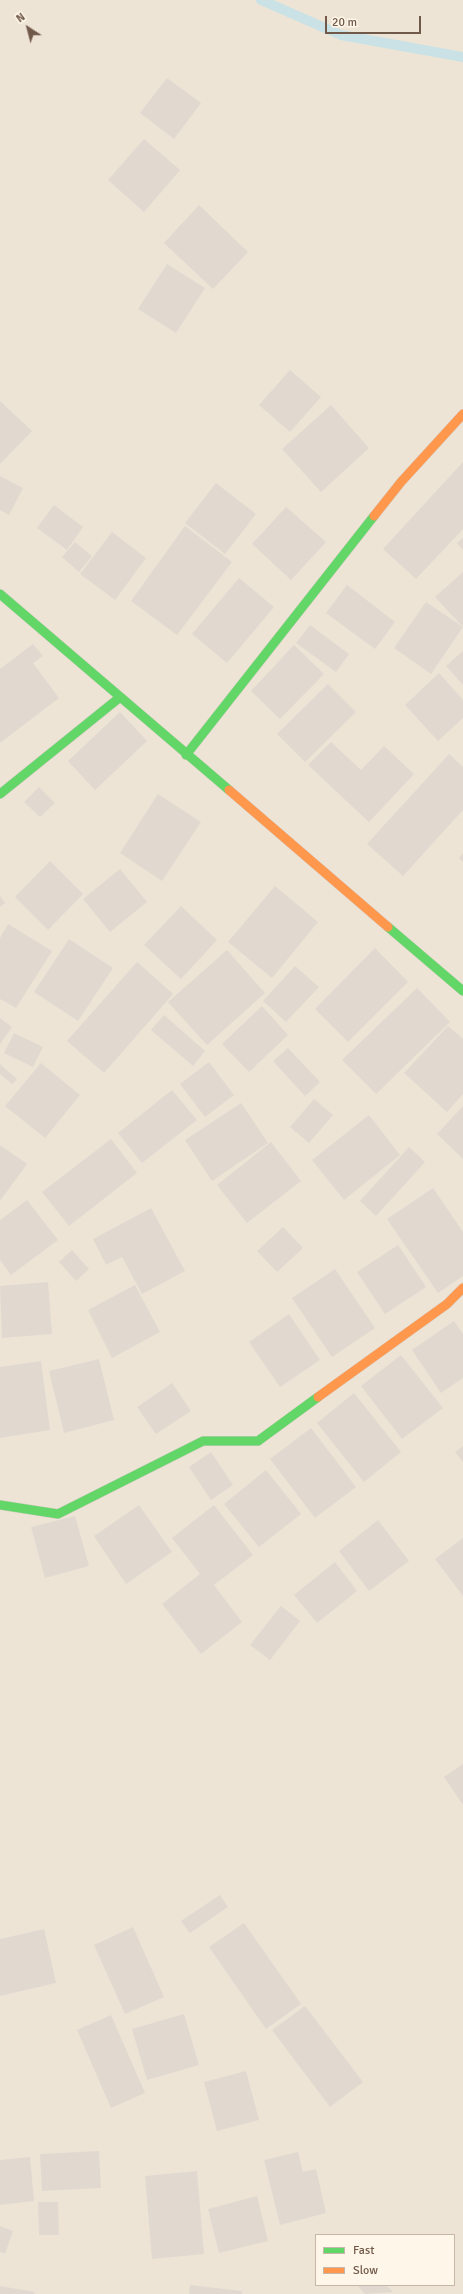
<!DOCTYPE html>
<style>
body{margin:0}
#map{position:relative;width:463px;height:2294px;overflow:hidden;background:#f5f1e9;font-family:Signika,sans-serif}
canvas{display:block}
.legend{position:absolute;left:315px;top:2234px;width:140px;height:52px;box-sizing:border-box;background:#fef6e8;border:1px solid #c6b7a9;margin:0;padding:5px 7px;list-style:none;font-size:12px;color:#71594a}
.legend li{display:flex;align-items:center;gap:8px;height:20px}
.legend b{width:20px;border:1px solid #c6b7a9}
.north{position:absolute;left:8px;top:8px;width:40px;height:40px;-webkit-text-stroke:3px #fef6e8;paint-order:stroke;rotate:324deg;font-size:11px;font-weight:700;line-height:16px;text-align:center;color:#71594a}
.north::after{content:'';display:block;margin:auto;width:14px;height:18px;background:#71594a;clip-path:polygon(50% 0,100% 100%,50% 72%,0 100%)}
.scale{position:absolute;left:325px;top:16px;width:96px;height:18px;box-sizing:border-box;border:2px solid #71594a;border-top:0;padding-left:5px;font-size:12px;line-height:14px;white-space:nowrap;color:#71594a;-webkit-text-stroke:3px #fef6e8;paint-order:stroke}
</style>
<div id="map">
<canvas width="463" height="2294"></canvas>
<ul class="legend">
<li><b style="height:5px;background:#63d668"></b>Fast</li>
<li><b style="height:5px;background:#ff974d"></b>Slow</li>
</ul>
<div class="north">N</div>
<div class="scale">20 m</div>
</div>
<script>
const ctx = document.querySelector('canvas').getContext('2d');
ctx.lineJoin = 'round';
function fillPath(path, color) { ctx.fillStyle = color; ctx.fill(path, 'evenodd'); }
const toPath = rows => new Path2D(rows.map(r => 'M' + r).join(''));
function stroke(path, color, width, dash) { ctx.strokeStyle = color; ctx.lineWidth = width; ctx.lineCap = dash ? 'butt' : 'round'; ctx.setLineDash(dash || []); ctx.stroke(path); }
fillPath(toPath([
 [0,0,463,0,463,2294,0,2294],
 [316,2235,454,2235,454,2285,316,2285]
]), '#eee4d6');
stroke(toPath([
 [261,0,341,35,463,57]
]), '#cae2e5', 10);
fillPath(toPath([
 [167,78,201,103,174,139,140,113],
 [144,139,180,170,144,212,108,180],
 [199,205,248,252,213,289,164,243],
 [167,264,205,288,176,333,138,309],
 [290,370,321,397,290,432,259,405],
 [0,401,32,431,0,464],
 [331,405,369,448,321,492,282,449],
 [463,462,463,529,416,579,383,549],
 [0,476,23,488,9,515,0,510],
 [216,483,256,514,225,554,185,523],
 [54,505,83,527,67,550,37,528],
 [286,507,326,542,291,580,252,544],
 [185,526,232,562,177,635,131,601],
 [112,532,146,558,115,600,80,574],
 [463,538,463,550,457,543],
 [75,542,92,556,79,572,62,557],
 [463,572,463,625,462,626,435,597],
 [239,578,274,607,227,663,192,634],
 [347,585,395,622,375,649,326,613],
 [426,602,463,627,431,674,394,648],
 [310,625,349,654,336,672,296,643],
 [33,644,43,656,33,663,59,698,0,743,0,669],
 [294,645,324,674,280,719,251,691],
 [463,651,463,685,446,666],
 [439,673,463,700,463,718,438,741,405,705],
 [328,684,356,712,305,762,277,734],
 [120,712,147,741,95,790,68,761],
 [331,742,361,770,384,746,414,774,369,822,308,765],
 [449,754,463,767,463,810,403,876,367,844],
 [39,787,55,803,40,817,24,802],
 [158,794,201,822,162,881,120,853],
 [463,853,463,862,459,858],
 [50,861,83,894,48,930,15,897],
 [120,869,147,902,110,932,83,899],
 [275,886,318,922,272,978,228,942],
 [0,896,5,903,0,907],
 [181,906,217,940,181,979,144,945],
 [8,924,52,951,16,1008,0,999,0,938],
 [69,939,113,968,78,1021,34,992],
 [375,948,408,982,348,1042,315,1009],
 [227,950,265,993,207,1045,168,1002],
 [137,962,173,994,104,1073,67,1041],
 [295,966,319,987,286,1022,263,1001],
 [417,988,450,1022,376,1094,342,1060],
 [262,1006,288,1035,249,1072,222,1044],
 [164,1015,205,1051,193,1066,151,1030],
 [0,1018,12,1027,0,1044],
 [448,1026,463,1039,463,1094,447,1112,404,1073],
 [14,1033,43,1047,33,1067,4,1053],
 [288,1048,320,1082,305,1096,273,1061],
 [209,1062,234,1095,205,1117,180,1084],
 [41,1063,80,1095,45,1138,5,1106],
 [0,1064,17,1079,12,1084,0,1074],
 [172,1090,197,1120,142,1163,118,1133],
 [314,1099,333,1115,309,1143,290,1127],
 [241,1103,268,1143,212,1181,185,1140],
 [463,1106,463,1159,437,1134],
 [369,1115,400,1155,344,1200,312,1160],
 [111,1139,137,1173,69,1226,42,1192],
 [271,1142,301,1181,247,1223,217,1185],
 [0,1145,27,1164,0,1201],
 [409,1147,425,1162,376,1216,360,1201],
 [433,1188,463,1232,463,1276,438,1293,387,1219],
 [27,1200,58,1240,11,1275,0,1260,0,1220],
 [151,1208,185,1271,142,1294,122,1257,106,1265,93,1239],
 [283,1227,303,1248,277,1272,257,1251],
 [398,1245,426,1287,385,1314,357,1272],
 [72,1250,89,1269,76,1281,59,1262],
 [335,1269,375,1328,332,1357,292,1298],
 [48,1282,52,1334,2,1338,0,1286],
 [135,1285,160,1332,112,1358,88,1310],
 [289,1314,320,1360,280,1387,249,1342],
 [454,1321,463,1334,463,1378,441,1393,412,1350],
 [401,1355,443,1408,402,1439,361,1386],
 [99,1359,114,1420,64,1433,49,1371],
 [41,1361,50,1430,0,1438,0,1367],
 [172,1383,191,1411,156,1434,137,1407],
 [354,1393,401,1452,364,1482,317,1423],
 [311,1428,356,1487,315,1518,270,1459],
 [463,1446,463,1462,455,1452],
 [211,1452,233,1485,211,1500,189,1467],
 [266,1470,301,1514,259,1547,224,1504],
 [139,1505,172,1552,126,1584,94,1536],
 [214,1505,253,1555,214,1585,242,1622,201,1654,162,1604,200,1574,172,1538],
 [75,1516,89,1566,45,1578,31,1527],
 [378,1520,409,1561,369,1591,339,1551],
 [463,1538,463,1596,435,1559],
 [335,1562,357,1591,317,1623,294,1595],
 [281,1606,300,1621,270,1660,250,1645],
 [463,1764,463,1805,444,1777],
 [220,1895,228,1907,190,1933,181,1921],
 [244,1923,301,2004,266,2029,209,1947],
 [133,1927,164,1997,125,2014,94,1945],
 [44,1929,56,1983,0,1996,0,1939],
 [305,2006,363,2082,330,2107,272,2030],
 [184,2014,199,2065,147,2080,132,2029],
 [111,2015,145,2093,111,2108,77,2030],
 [246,2071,259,2120,217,2131,204,2082],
 [99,2151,101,2188,42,2191,40,2154],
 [298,2152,303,2172,316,2169,326,2213,280,2225,264,2160],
 [30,2157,34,2201,0,2205,0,2160],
 [197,2171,204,2254,152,2259,145,2176],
 [257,2196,268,2241,219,2253,208,2209],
 [38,2202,58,2202,59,2235,39,2235],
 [0,2226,13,2231,5,2254,0,2252],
 [190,2285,242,2291,242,2294,189,2294],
 [357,2285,386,2285,393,2292,365,2294],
 [0,2286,35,2292,34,2294,0,2294]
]), '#e1d9d0');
const fast = toPath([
 [0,594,229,790],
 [186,755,374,516],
 [0,794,119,698],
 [388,927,463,991],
 [0,1505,58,1514,203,1441,258,1441,318,1397]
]);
const slow = toPath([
 [374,516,401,482,463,414],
 [229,790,388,927],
 [318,1397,447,1304,463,1288]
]);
stroke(fast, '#d4cdc5', 10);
stroke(slow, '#d4cdc5', 10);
stroke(fast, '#63d668', 9);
stroke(slow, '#ff974d', 9);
</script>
